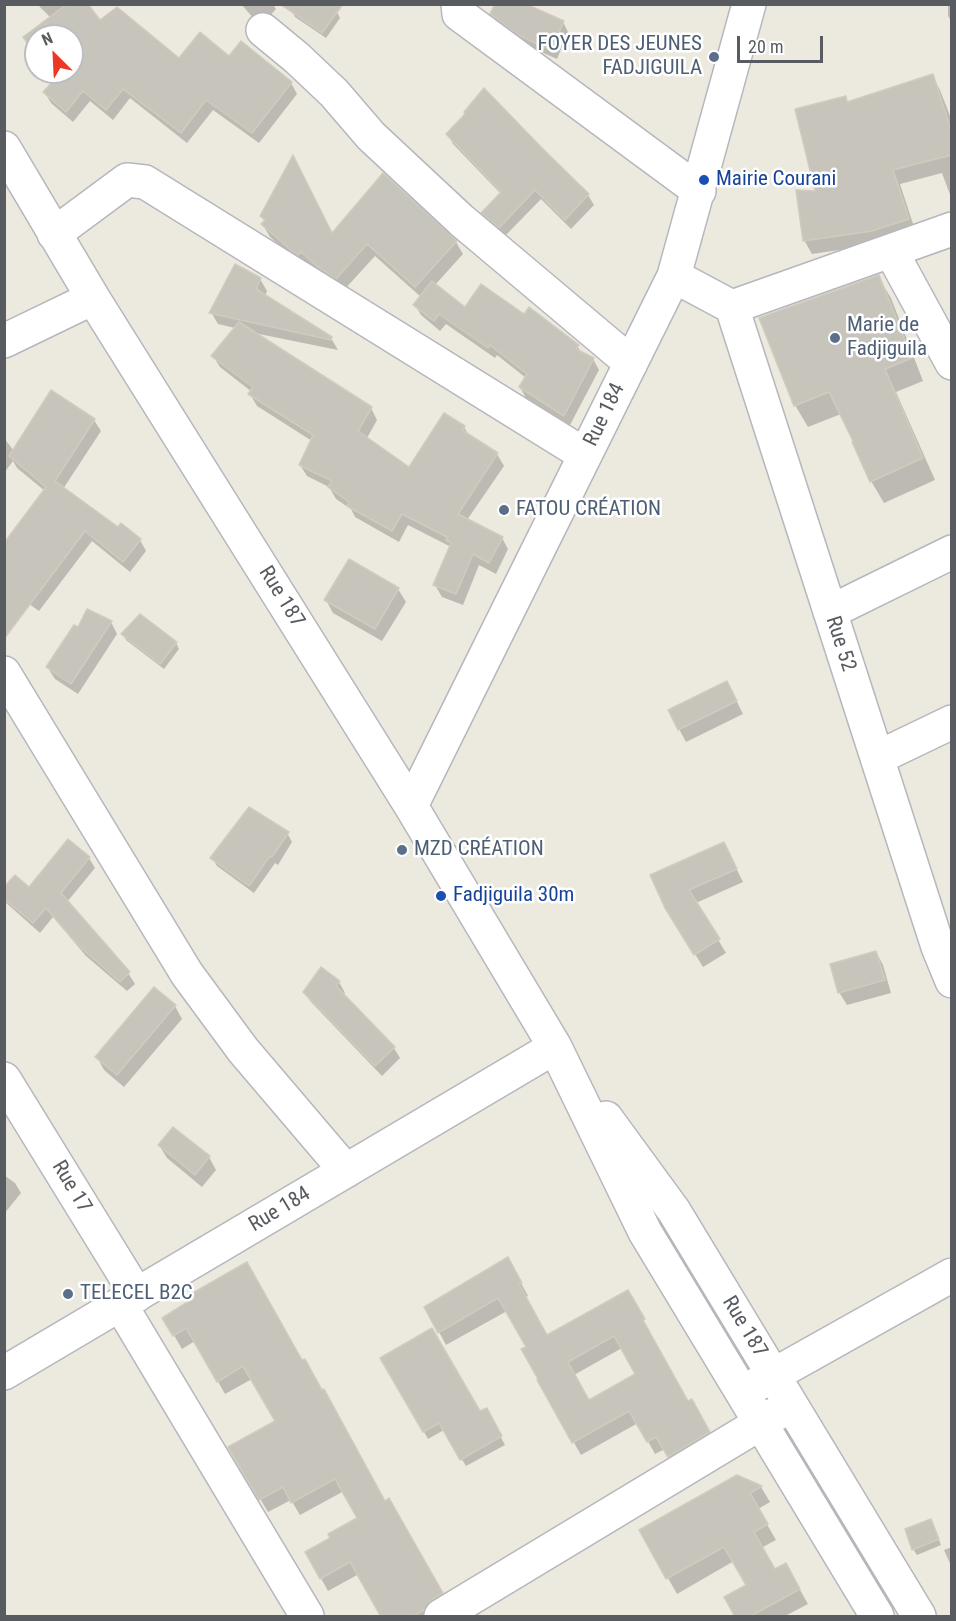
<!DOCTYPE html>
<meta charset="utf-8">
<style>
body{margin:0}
#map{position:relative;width:956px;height:1621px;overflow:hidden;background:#ece9df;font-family:"Roboto Condensed",sans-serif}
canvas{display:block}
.frame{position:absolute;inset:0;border:6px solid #585c61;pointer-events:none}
.north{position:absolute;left:24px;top:24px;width:60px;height:60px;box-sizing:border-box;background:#fff;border:2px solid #bcbec0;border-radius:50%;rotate:336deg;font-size:16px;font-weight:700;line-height:24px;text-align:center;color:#585c61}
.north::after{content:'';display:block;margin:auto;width:21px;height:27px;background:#ed3624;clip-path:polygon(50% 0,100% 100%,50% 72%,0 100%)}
.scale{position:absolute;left:737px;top:36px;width:86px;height:27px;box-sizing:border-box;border:3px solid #585c61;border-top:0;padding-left:8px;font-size:18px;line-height:21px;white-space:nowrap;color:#585c61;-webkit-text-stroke:4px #fff;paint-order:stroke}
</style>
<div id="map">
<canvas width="956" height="1621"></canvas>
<div class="frame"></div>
<div class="north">N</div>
<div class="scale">20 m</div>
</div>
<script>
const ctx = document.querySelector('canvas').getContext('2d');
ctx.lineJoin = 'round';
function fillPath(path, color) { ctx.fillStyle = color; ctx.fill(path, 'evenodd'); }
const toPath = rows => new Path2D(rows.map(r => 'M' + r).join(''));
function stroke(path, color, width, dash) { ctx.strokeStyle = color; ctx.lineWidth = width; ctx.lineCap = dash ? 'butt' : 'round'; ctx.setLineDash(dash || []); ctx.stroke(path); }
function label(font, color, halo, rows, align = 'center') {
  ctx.font = font + ' "Roboto Condensed",sans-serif'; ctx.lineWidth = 5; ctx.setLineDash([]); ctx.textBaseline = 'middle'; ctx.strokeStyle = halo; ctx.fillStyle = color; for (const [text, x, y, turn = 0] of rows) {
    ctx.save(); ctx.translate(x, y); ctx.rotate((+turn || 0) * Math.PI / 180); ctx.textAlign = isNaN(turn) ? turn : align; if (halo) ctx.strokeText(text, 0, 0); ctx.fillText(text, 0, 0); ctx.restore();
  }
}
fillPath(toPath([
 [37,4,86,4,100,22,179,60,230,58,291,83,297,94,259,143,213,110,187,143,130,98,113,120,90,101,73,122,51,103,45,93,56,80,50,72,72,72,72,36,36,36,36,54,25,37,51,18],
 [241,4,273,4,276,9,269,17,256,21],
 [948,4,952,4,952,22,948,16],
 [292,11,337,12,340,18,326,38,295,17],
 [492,14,563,22,568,32,557,59,528,46,498,24],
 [932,76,940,90,952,121,952,200,942,173,900,184,916,233,880,244,812,254,804,240,845,98,848,104],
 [448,134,540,149,588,195,594,205,571,229,541,199,505,236,489,223,483,213,501,194,453,144],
 [262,216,332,235,456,242,463,254,435,285,465,310,525,316,577,346,582,353,593,359,599,370,570,425,526,398,520,387,526,378,497,355,495,358,446,324,440,331,421,315,415,305,421,297,375,256,344,290,327,279,308,263,306,267,301,264,270,237,263,225,265,222],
 [878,277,891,298,923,381,896,392,935,480,884,503,871,481,841,414,808,427,795,405],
 [260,279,267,291,265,296,331,338,338,350,254,333,371,408,377,420,367,438,410,469,464,427,469,436,497,454,504,466,467,520,502,538,508,549,496,574,479,565,463,605,442,597,435,585,451,547,408,525,399,542,355,517,351,509,336,499,329,487,307,476,300,465,312,441,257,406,250,394,252,392,220,367,213,356,235,328,218,324,211,312],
 [94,420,101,431,63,489,118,529,121,525,140,540,146,551,130,572,92,541,39,611,4,586,45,491,17,468,13,461,4,473,4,438,14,451],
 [349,561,398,589,406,602,382,641,333,613,326,600],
 [140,616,176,643,179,649,164,669,126,640,123,634],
 [111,622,117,634,78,694,55,679,48,668,78,629],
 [734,696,743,714,686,742,679,729],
 [287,833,292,842,278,865,275,863,254,893,217,866,212,858],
 [724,844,743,882,696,903,726,953,703,967,666,907],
 [89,858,95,868,67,902,128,973,135,984,127,991,86,956,53,917,40,933,4,901,4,889,29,889],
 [876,952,883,965,891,993,847,1005,839,992],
 [339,982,345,993,343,995,394,1048,400,1058,382,1076,311,1002,304,992],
 [175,1006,182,1019,124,1087,104,1070,97,1057],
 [173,1129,209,1157,216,1170,202,1187,167,1158,159,1145],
 [4,1175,15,1183,21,1193,4,1214],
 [508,1259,528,1296,525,1298,547,1337,628,1292,687,1403,691,1401,716,1445,676,1469,665,1449,655,1454,638,1423,581,1455,539,1381,528,1347,507,1311,446,1345,439,1332],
 [622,1348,637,1375,588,1402,574,1375],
 [196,1299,384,1503,389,1500,449,1607,436,1616,383,1616,359,1574,328,1591,307,1553,332,1539,359,1519,344,1491,300,1515,291,1500,268,1512,230,1448,277,1422,252,1379,225,1394,195,1341,182,1349,164,1318],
 [382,1358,479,1413,486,1410,505,1445,466,1466,444,1430,428,1439],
 [737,1476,761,1487,770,1502,758,1509,776,1540,761,1548,774,1571,786,1565,808,1604,785,1616,736,1616,748,1586,734,1561,677,1594,641,1530],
 [934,1527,941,1545,917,1555,913,1549],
 [952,1547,952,1568,944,1550]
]), '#0003');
const building = toPath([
 [67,4,88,4,100,20,117,7,179,58,200,32,229,56,241,41,292,82,252,133,206,100,181,133,123,89,106,110,83,91,66,112,43,92,55,79,50,72,72,72,72,36,36,36,36,54,23,37,67,4],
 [280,4,343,4,322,33,280,4],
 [495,4,526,4,564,21,551,50,520,36,490,14,495,4],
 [933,74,951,130,951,155,893,170,909,219,872,231,803,241,796,190,815,191,795,109,846,96,847,102,933,74],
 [484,88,542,148,589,194,565,220,535,190,499,228,481,213,501,192,446,134,465,114,464,112,484,88],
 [293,155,332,233,383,173,457,241,415,287,367,244,336,279,318,267,301,252,298,255,292,251,261,224,265,220,260,216,293,155],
 [235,264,261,278,256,289,332,337,331,340,209,313,235,264],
 [879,275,912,358,885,369,923,458,870,482,852,442,853,441,829,392,794,406,759,318,879,275],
 [432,281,465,307,481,284,524,314,529,307,579,345,576,349,594,358,564,416,519,387,527,374,490,345,488,348,439,314,434,321,413,305,432,281],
 [239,322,372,407,358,431,409,467,444,413,465,426,462,430,498,453,458,514,503,537,489,563,473,554,456,594,433,585,451,543,446,540,447,537,402,514,392,531,347,506,349,502,328,487,332,481,299,465,313,435,248,394,253,387,211,356,239,322],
 [51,390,95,419,55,481,118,527,121,523,141,539,123,562,85,531,4,639,4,543,46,487,9,456,51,390],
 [349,559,399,588,375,629,324,600,349,559],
 [87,609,112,621,71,684,46,667,74,625,78,627,87,609],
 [140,614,177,642,160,664,121,634,140,614],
 [727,681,737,701,678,730,668,710,727,681],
 [249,807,289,832,272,857,270,856,249,886,210,858,249,807],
 [68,839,90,857,61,893,130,972,120,982,78,945,46,908,33,923,4,899,4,887,15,875,29,887,68,839],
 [724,842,737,869,689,890,720,939,694,955,665,908,650,875,724,842],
 [876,951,885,980,838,993,830,964,876,951],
 [321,967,340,981,336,986,395,1047,375,1066,303,992,321,967],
 [154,987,176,1005,117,1075,95,1057,154,987],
 [173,1127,210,1156,195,1175,158,1145,173,1127],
 [508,1257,522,1283,519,1284,547,1335,628,1290,645,1319,643,1320,688,1401,692,1399,710,1432,668,1457,656,1437,647,1442,629,1411,572,1443,537,1380,538,1379,521,1349,526,1347,498,1298,438,1333,424,1307,508,1257],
 [614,1336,635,1374,589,1400,568,1362,614,1336],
 [247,1262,302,1360,305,1359,322,1390,324,1389,385,1501,389,1498,443,1593,431,1600,424,1610,411,1617,381,1617,350,1562,320,1579,305,1552,330,1538,328,1534,357,1518,335,1479,291,1503,283,1487,259,1500,228,1447,275,1421,243,1366,217,1382,186,1328,173,1336,162,1318,194,1298,191,1294,247,1262],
 [432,1328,480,1411,487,1408,502,1436,460,1460,439,1423,423,1432,380,1358,432,1328],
 [737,1475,762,1486,750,1493,768,1524,754,1532,775,1569,786,1563,800,1589,749,1617,735,1617,724,1597,746,1585,724,1547,666,1579,639,1530,737,1475],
 [931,1519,939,1539,912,1550,905,1529,931,1519]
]);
fillPath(building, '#c7c4bc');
stroke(building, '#d0cbbd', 1.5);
const minor = toPath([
 [458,4,459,14,699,191],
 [263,30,297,58,334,93,371,136,461,220,631,363],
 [4,148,93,298,411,806,555,1047,645,1232,877,1616],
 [54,234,127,180,145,182,585,455],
 [891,251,952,363],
 [674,276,732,307,952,229],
 [732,307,938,947,952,981],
 [4,341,93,298],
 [830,612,952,552],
 [4,673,187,974,243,1050,346,1171],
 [877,758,952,722],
 [411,806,674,276,749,4],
 [4,1079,137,1295],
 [606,1118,674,1211,919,1616],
 [120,1304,307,1616],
 [4,1373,555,1047],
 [754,1386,952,1275],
 [441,1616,779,1412]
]);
stroke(minor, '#b5b7bd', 36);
stroke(minor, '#fff', 33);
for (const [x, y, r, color] of [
 [714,57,6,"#5c6f8a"],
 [704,180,6,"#1a4fb4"],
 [835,338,6,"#5c6f8a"],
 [504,510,6,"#5c6f8a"],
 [402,850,6,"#5c6f8a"],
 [441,896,6,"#1a4fb4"],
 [68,1294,6,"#5c6f8a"]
]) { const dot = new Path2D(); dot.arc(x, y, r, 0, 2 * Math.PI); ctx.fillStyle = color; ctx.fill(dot); stroke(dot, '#fff', 2); }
label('21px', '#4e5e75', '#fff', [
 ["FOYER DES JEUNES",702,45,"right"],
 ["FADJIGUILA",702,69,"right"],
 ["Marie de",847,326],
 ["Fadjiguila",847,350],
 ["FATOU CRÉATION",516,510],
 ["MZD CRÉATION",414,850],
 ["TELECEL B2C",80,1294]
], 'left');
label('21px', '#164399', '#fff', [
 ["Mairie Courani",716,180],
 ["Fadjiguila 30m",453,896]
], 'left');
label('21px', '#585c61', '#fff', [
 ["Rue 184",605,415,-64],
 ["Rue 187",281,597,58],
 ["Rue 52",840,644,72],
 ["Rue 17",71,1187,59],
 ["Rue 184",280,1210,-31],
 ["Rue 187",744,1327,59]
]);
</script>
